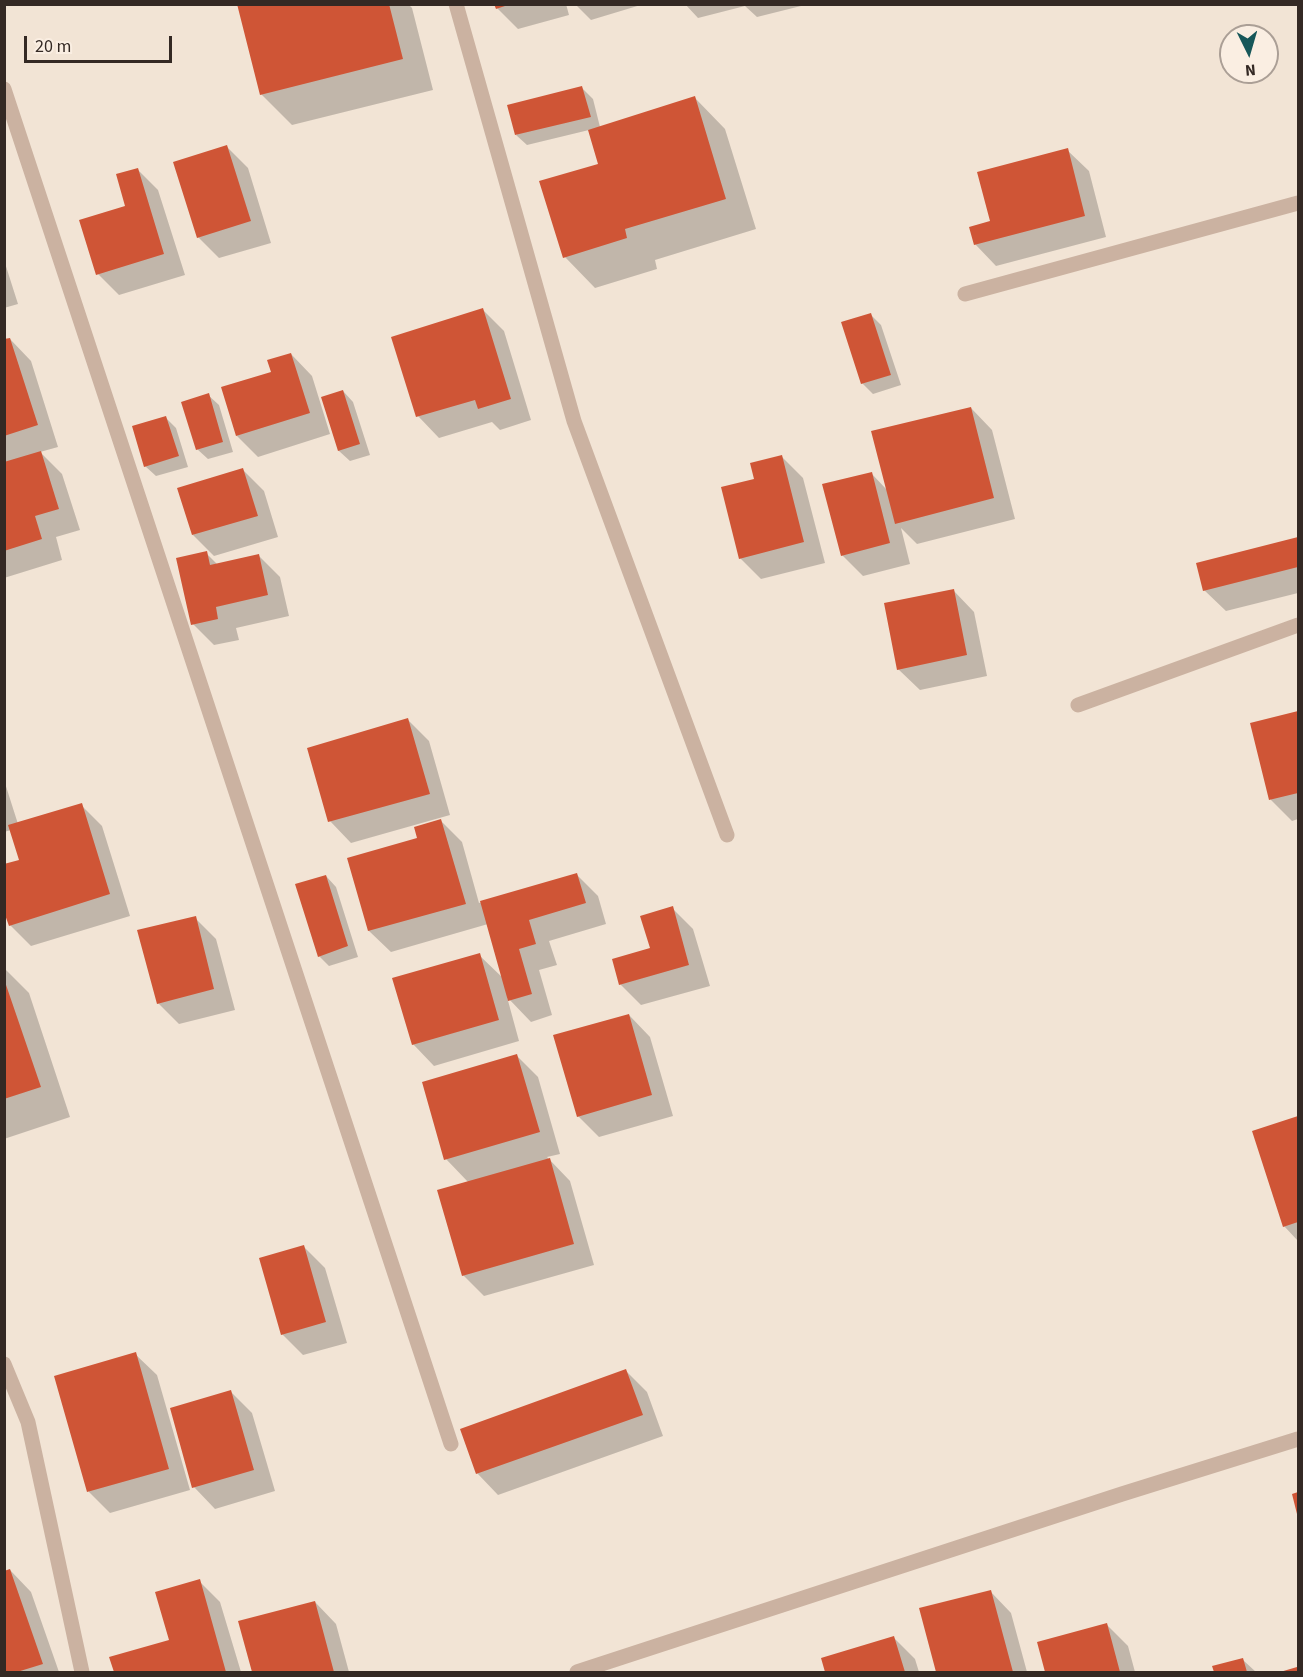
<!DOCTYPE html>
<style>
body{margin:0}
#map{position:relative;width:1303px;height:1677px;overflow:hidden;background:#f2e4d5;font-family:"Source Sans 3",sans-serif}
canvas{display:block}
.frame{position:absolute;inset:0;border:6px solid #342924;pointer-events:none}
.north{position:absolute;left:1219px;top:24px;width:60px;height:60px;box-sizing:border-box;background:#faeee2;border:2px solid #ab9f96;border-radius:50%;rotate:175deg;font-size:16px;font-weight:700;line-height:24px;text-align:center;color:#342924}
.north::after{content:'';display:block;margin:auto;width:21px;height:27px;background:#175759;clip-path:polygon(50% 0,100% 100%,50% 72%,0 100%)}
.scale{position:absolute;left:24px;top:36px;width:148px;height:27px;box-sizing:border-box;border:3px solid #342924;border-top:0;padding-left:8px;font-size:18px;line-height:21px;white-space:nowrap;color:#342924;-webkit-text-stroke:4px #faeee2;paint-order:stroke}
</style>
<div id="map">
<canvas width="1303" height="1677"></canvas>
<div class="frame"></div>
<div class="north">N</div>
<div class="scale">20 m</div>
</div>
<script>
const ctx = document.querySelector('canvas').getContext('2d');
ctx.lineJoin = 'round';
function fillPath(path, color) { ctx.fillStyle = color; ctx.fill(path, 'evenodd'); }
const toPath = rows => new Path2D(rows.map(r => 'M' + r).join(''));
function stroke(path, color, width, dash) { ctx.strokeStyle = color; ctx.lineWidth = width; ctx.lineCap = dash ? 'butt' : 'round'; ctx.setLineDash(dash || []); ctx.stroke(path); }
fillPath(toPath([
 [238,4,408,4,412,8,433,90,292,125,261,94],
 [496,4,566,4,569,15,518,29,497,8],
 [575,4,644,4,591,20],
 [685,4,809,4,757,17,745,6,698,18],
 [582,88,593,99,600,127,695,98,725,129,756,229,655,260,657,269,595,288,565,257,600,165,589,130,527,145,516,135],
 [227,147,248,168,271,243,219,258,198,237],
 [1067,150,1089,171,1106,237,996,266,975,244,992,222],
 [137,169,158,190,185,275,119,295,98,274,127,207],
 [4,260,18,304,4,308],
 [483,310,504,331,531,420,500,430,492,422,439,438,418,416],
 [871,315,881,325,901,385,873,394,862,383],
 [10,339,31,361,58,447,40,452,62,474,80,530,56,537,62,560,4,578,4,341],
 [291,354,312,376,330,434,258,457,237,436,272,373],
 [343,391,353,402,370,455,350,461,339,451],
 [208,395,219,405,233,452,208,459,197,449],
 [971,408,992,430,1015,519,917,544,901,528,910,564,863,576,842,555,871,473,887,490],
 [166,418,176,428,188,467,156,476,145,466],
 [781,456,803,478,825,563,761,579,740,558],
 [243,470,264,491,278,537,214,556,193,535],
 [1298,539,1298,593,1226,611,1204,590,1198,564],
 [206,553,218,565,259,556,280,577,289,616,236,628,239,640,214,645,193,624],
 [953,590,974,612,987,676,920,690,898,669],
 [1298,713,1298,819,1292,821,1271,800,1251,725],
 [408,720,429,741,450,815,351,843,330,821],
 [4,780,18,824,81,805,102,826,130,916,31,946,10,925,21,861,11,830,4,832],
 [441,821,462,842,479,903,577,875,598,896,606,924,549,941,557,965,539,970,552,1015,531,1022,507,997,519,1041,434,1066,413,1044,479,955,504,979,488,924,391,952,369,931,349,859,419,839],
 [326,876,336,887,358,957,329,966,319,956],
 [672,908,693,929,710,986,641,1005,620,984,651,949],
 [195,918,216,939,235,1010,179,1024,158,1003],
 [4,968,29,993,70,1117,4,1139],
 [629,1015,650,1037,673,1116,599,1137,578,1116],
 [517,1056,538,1077,560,1154,547,1157,570,1181,594,1265,484,1296,463,1275,469,1183,446,1159],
 [1298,1117,1298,1241,1284,1226,1254,1132],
 [304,1247,325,1268,347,1343,303,1355,282,1334],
 [135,1354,157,1375,190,1490,110,1513,89,1492,56,1377],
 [626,1371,647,1392,663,1436,498,1495,477,1473],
 [231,1392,252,1413,275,1491,215,1509,194,1487],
 [10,1570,31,1592,59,1672,4,1672,4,1572],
 [199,1581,220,1602,241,1672,115,1672,111,1658,170,1641],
 [990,1591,1011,1613,1027,1672,938,1672,921,1609],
 [315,1602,336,1624,349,1672,253,1672,240,1622],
 [1107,1625,1128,1646,1135,1672,1047,1672,1039,1643],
 [894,1638,915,1659,919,1672,826,1672,822,1659],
 [1243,1660,1256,1672,1216,1672,1214,1667]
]), '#0003');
fillPath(toPath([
 [237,4,389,4,403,59,260,95],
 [494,4,508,4,508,5,496,9],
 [582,86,591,117,515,135,507,105],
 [695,96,726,199,625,229,627,238,563,258,539,181,598,164,588,130],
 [227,145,251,221,197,238,173,162],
 [1068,148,1085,216,974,245,969,227,990,221,977,172],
 [138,168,164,254,96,275,79,220,125,206,116,174],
 [483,308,511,399,478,409,475,400,416,417,391,337],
 [871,313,891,375,861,384,841,322],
 [10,338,38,425,4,436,4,339],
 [291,353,310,413,236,436,221,387,271,372,267,360],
 [343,390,360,444,338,451,321,397],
 [209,393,223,442,196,450,181,402],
 [971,407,994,498,895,524,871,431],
 [166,416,179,456,144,467,132,426],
 [41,451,59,509,35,516,42,539,4,551,4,462],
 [782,455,804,542,739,559,721,487,754,479,750,463],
 [243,468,258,516,192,535,177,488],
 [872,472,890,543,841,556,822,484],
 [1298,537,1298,567,1203,591,1196,563],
 [207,551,210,565,259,554,268,595,216,607,218,619,191,625,176,558],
 [954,589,967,655,897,670,884,603],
 [1298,711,1298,793,1269,800,1250,723],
 [408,718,430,794,328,822,307,748],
 [82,803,110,894,9,926,4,912,4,864,19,860,8,825],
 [441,819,466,904,368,931,347,858,417,838,414,827],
 [577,873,586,903,529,920,536,944,519,949,532,994,508,1001,480,901],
 [326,875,348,946,318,957,295,884],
 [673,906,689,965,619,985,612,959,650,948,640,916],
 [196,916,214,989,157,1004,137,930],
 [480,953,499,1020,412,1045,392,978],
 [4,979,41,1087,4,1099],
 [629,1014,652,1095,577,1117,553,1035],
 [517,1054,540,1132,444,1160,422,1082],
 [1298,1116,1298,1222,1283,1227,1252,1131],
 [550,1158,574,1244,462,1276,437,1190],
 [304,1245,326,1322,281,1335,259,1258],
 [136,1352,169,1469,87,1492,54,1376],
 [626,1369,643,1415,476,1474,460,1429],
 [231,1390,254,1470,192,1488,170,1408],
 [1298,1492,1298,1518,1292,1494],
 [10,1569,43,1664,17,1672,4,1672,4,1571],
 [200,1579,226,1672,114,1672,109,1657,169,1640,155,1592],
 [991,1590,1013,1672,936,1672,919,1608],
 [315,1601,334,1672,252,1672,238,1621],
 [1107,1623,1120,1672,1045,1672,1037,1642],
 [894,1636,905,1672,825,1672,821,1658],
 [1243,1658,1247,1672,1214,1672,1212,1666],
 [1297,1667,1298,1672,1280,1672]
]), '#cf5536');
stroke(toPath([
 [577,1672,1122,1494,1298,1439]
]), '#cbb2a1', 15);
stroke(toPath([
 [456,4,574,421,727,835],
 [4,89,451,1444],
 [965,294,1298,203],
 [1078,705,1298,625],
 [4,1364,28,1422,82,1672]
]), '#cbb2a1', 15);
</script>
